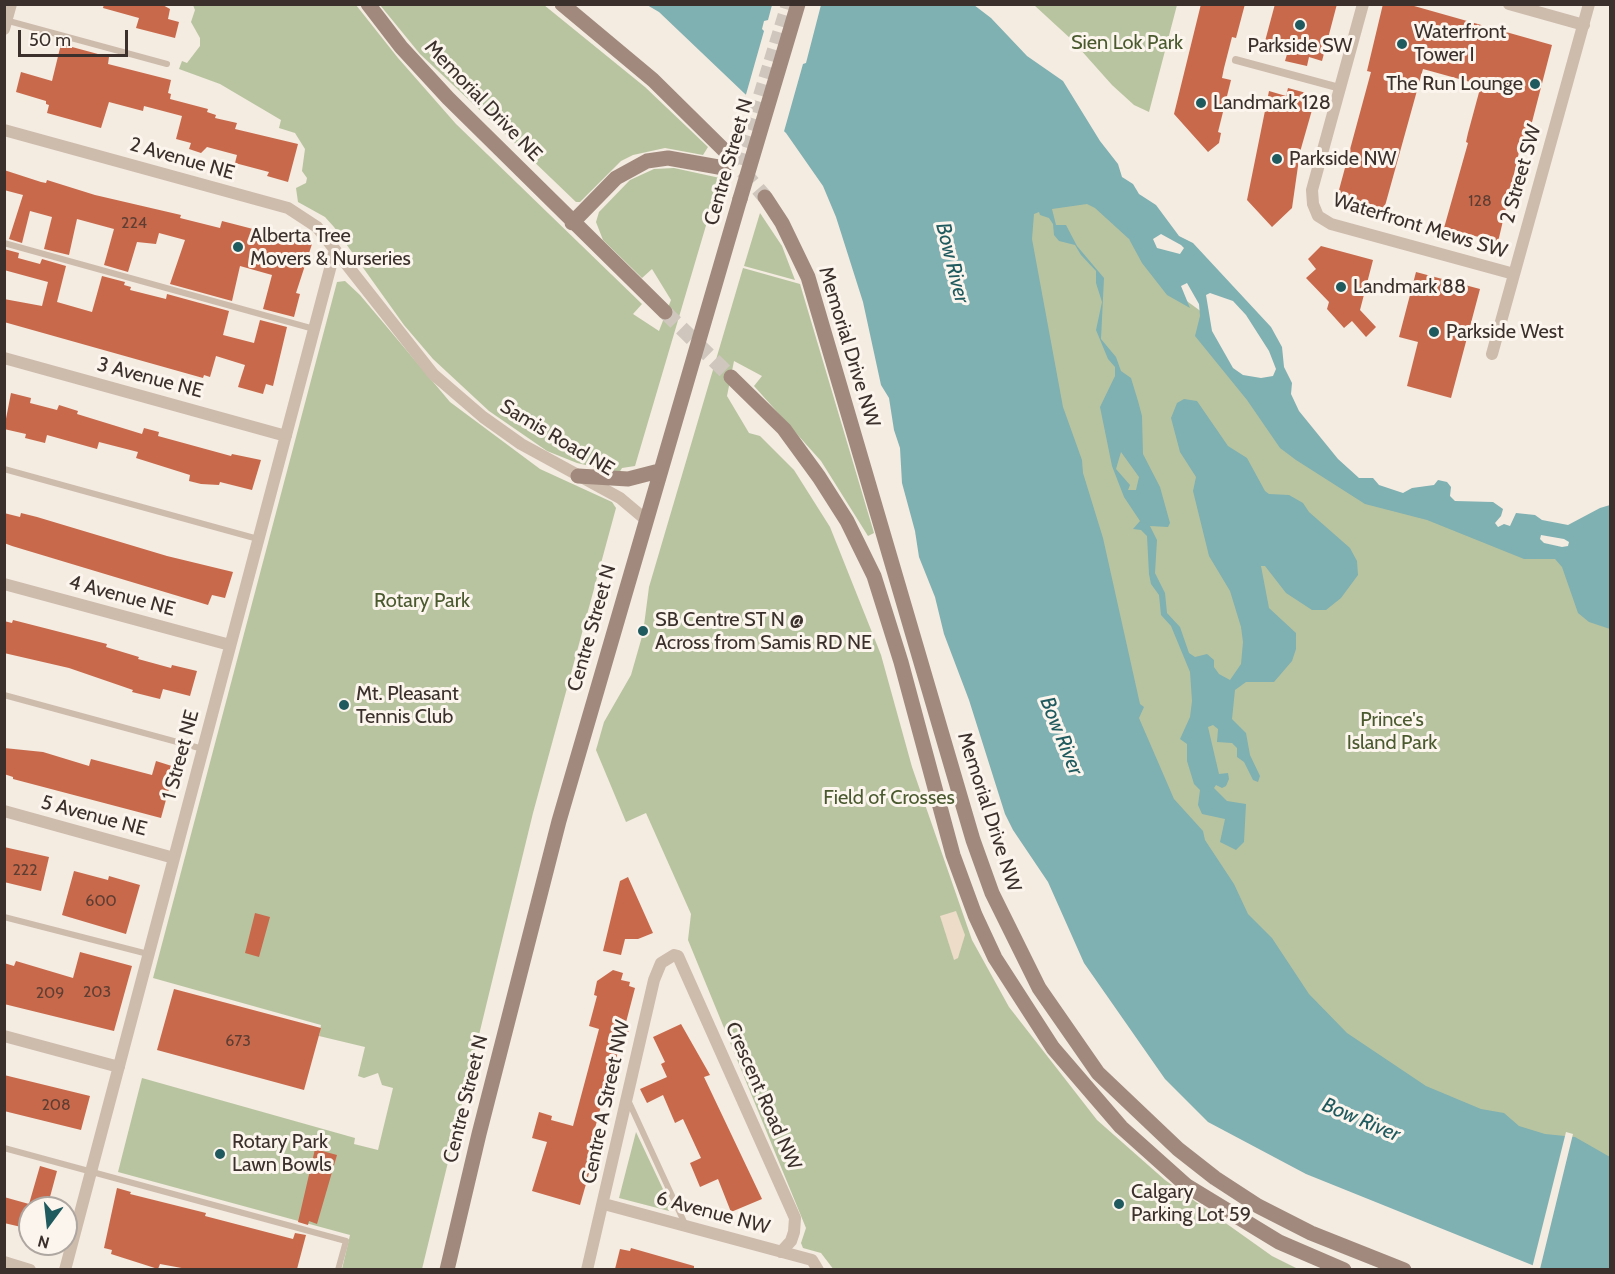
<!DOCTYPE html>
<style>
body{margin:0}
#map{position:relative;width:1615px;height:1274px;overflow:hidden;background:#f4ebe1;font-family:Cabin,sans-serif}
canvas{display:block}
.frame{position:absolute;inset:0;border:6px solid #3b302b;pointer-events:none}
.north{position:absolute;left:18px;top:1196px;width:60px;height:60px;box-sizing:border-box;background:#fbf5ee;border:2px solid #aea6a0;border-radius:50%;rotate:195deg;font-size:16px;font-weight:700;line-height:24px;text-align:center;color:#3b302b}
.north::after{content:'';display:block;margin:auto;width:21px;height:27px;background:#1f5a5e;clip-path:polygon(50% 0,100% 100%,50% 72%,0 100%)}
.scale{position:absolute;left:18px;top:30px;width:110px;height:27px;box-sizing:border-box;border:3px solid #3b302b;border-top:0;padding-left:8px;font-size:18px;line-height:21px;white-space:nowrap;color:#3b302b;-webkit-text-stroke:4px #fbf5ee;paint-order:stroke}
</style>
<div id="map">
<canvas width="1615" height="1274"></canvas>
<div class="frame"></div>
<div class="north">N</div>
<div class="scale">50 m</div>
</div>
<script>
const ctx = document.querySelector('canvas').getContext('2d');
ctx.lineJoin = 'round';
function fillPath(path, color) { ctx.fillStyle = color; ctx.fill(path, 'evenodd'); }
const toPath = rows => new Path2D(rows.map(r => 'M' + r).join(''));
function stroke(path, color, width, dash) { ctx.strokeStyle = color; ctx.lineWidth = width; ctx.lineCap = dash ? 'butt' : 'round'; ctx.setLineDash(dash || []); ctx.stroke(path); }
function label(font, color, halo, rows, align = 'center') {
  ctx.font = font + ' Cabin,sans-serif'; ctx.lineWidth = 6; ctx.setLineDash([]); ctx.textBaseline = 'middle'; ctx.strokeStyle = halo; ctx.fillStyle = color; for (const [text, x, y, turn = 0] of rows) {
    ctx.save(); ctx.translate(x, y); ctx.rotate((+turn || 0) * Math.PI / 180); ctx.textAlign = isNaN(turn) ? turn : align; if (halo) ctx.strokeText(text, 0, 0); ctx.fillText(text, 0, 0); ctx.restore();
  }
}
fillPath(toPath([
 [193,5,356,5,398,58,456,124,642,304,633,314,659,331,671,300,652,269,642,278,603,240,596,222,599,212,630,180,654,169,674,168,720,178,635,466,622,468,619,473,609,473,608,470,577,463,547,451,489,411,433,359,404,325,334,227,325,217,298,202,296,188,306,183,307,178,302,171,305,149,295,133,279,128,281,120,220,84,179,69,182,61,187,63,200,46,200,38,191,22,195,10],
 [380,5,544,5,645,87,708,147,703,155,665,148,633,155,621,161,580,202,576,202,502,131,505,127,500,129,420,54],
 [1034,5,1177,5,1149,112,1134,105,1112,85,1071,39],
 [1088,200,1110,213,1162,283,1206,315,1216,352,1335,482,1560,557,1610,623,1610,1163,1524,1133,1424,1090,1343,1035,1260,941,1170,801,1134,718,1059,408,1025,238,1029,209],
 [760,213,782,246,795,280,744,266],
 [743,268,800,284,874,533,868,536,821,461,754,386,762,376,734,361,727,396,749,433,760,436,794,470,830,527,881,655,912,767,972,940,1009,1007,1097,1120,1165,1180,1272,1256,1298,1269,834,1270,821,1253,803,1248,801,1243,806,1228,688,940,691,914,646,813,626,822,596,750,604,722,631,675,643,633,649,587],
 [345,281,360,295,450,402,540,469,612,502,616,508,533,813,422,1269,342,1269,350,1235,118,1172,142,1078,355,1138,354,1144,378,1150,393,1088,382,1085,378,1073,364,1078,358,1076,365,1047,319,1036,321,1025,153,978,337,282],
 [636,1132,670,1204,669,1211,619,1198]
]), '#b8c4a0');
fillPath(toPath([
 [956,911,965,935,958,958,954,960,940,916]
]), '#ecdcc8');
fillPath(toPath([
 [647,5,974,5,991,18,1027,56,1063,81,1100,141,1118,164,1122,177,1133,184,1139,194,1156,205,1179,236,1193,243,1271,327,1282,347,1284,367,1292,383,1291,394,1299,411,1338,459,1359,478,1373,478,1379,485,1403,493,1412,488,1434,485,1438,480,1447,482,1451,487,1450,496,1455,501,1493,502,1503,509,1501,516,1495,523,1498,527,1504,524,1510,526,1516,513,1535,515,1542,520,1568,525,1600,508,1610,505,1610,629,1589,622,1578,613,1562,567,1555,559,1524,559,1427,520,1365,504,1296,460,1280,448,1247,400,1195,336,1200,316,1199,304,1187,283,1181,286,1190,308,1167,295,1142,263,1129,239,1095,208,1087,204,1052,209,1056,225,1066,225,1077,246,1104,278,1101,339,1116,357,1121,371,1131,378,1138,401,1142,416,1143,454,1160,487,1170,523,1168,527,1150,526,1157,540,1155,573,1165,593,1167,613,1180,627,1189,653,1195,657,1207,654,1214,660,1214,667,1219,674,1230,680,1241,664,1243,642,1241,627,1230,591,1209,556,1193,491,1196,477,1180,452,1171,418,1177,403,1184,399,1197,401,1228,446,1247,458,1265,491,1269,494,1289,495,1303,503,1309,512,1350,548,1357,561,1358,575,1341,598,1326,610,1312,610,1286,593,1265,566,1261,566,1269,608,1296,633,1296,649,1292,661,1274,682,1246,682,1235,690,1232,719,1246,733,1250,755,1260,776,1258,782,1253,780,1244,762,1237,757,1237,748,1232,743,1217,742,1218,729,1213,725,1208,727,1219,774,1228,773,1229,779,1226,786,1222,788,1216,785,1214,788,1227,801,1246,804,1244,842,1236,850,1220,842,1225,819,1202,814,1198,805,1200,790,1194,784,1187,761,1187,744,1180,739,1190,717,1192,701,1190,672,1171,626,1161,615,1159,595,1151,584,1149,574,1147,536,1141,530,1133,529,1140,521,1124,497,1112,466,1100,407,1115,376,1115,367,1108,359,1096,330,1102,302,1096,283,1096,271,1081,255,1075,245,1059,241,1054,235,1053,224,1049,218,1040,215,1039,212,1034,214,1032,239,1063,407,1082,460,1083,473,1103,538,1140,704,1144,707,1139,718,1174,799,1203,831,1205,840,1234,884,1248,914,1272,938,1309,994,1347,1033,1426,1086,1481,1109,1504,1113,1519,1126,1545,1134,1575,1137,1610,1157,1610,1269,1542,1269,1306,1174,1208,1122,1165,1079,1084,963,1048,882,1013,830,1005,814,969,700,944,634,935,597,919,557,915,531,902,483,900,448,894,430,889,398,881,385,863,302,836,217,823,186,786,133,659,12],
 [1161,234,1181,245,1184,248,1180,254,1157,248,1153,239],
 [1210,293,1233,301,1246,315,1269,351,1276,369,1273,376,1261,378,1243,375,1233,368,1212,331,1206,295],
 [1121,452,1139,477,1136,490,1128,490,1130,485,1116,469],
 [1541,535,1564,539,1569,542,1568,546,1562,547,1544,543,1540,539]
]), '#7fb0b2');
fillPath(toPath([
 [772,5,821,5,806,63,803,64,783,135,745,98,764,31,762,29,764,21,768,20],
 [1566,1132,1573,1134,1540,1269,1535,1270,1532,1268]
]), '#f4ebe1');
fillPath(toPath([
 [104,4,161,4,170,9,168,19,179,22,175,38,136,28,139,18,103,8],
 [1201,4,1245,4,1236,38,1232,37,1224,68,1222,78,1231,80,1218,132,1221,133,1219,143,1208,152,1174,114],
 [1275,4,1337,4,1322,61,1309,57,1307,66,1285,61,1288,51,1264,45],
 [1383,4,1407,4,1552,45,1525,149,1520,148,1498,242,1444,228,1468,143,1466,142,1468,133,1481,85,1423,69,1383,213,1336,201,1371,72,1367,71],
 [61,44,109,57,108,64,171,80,168,93,171,94,170,99,208,109,207,112,216,115,215,118,237,123,235,129,298,144,288,182,267,176,269,172,235,163,237,155,207,147,201,153,189,149,191,143,176,139,182,116,144,106,143,111,109,102,101,128,47,113,49,105,46,104,46,101,16,92,21,72,52,81],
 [1288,88,1310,94,1308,102,1314,103,1300,152,1292,208,1272,227,1247,200,1269,91,1286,96],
 [4,170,41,182,46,183,47,180,95,195,181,215,180,218,220,228,222,221,253,229,264,231,265,228,312,244,296,293,300,294,294,317,263,309,272,275,240,266,232,301,170,284,185,240,159,233,156,244,137,242,128,272,104,265,114,229,77,219,69,255,44,249,52,217,30,211,22,243,9,239,23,195,4,190],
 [1321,246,1373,260,1360,310,1376,327,1366,337,1352,321,1344,328,1327,309,1329,302,1306,278,1316,269,1308,259],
 [4,249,19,253,18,258,40,264,42,259,66,266,57,302,92,312,102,276,125,282,124,285,131,287,130,290,166,299,167,294,229,311,223,335,254,343,260,320,287,327,273,386,266,384,263,394,238,387,245,365,216,356,210,377,204,375,203,378,4,322,4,299,42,306,48,282,4,270],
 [1416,272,1480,289,1451,398,1407,386,1418,342,1399,337],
 [11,393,31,398,30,403,57,410,59,405,78,411,77,414,142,434,144,428,159,432,158,436,231,456,232,454,261,460,252,490,220,482,219,485,201,484,189,481,190,475,136,458,138,452,99,442,97,449,47,435,45,443,25,438,26,434,4,429],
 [4,513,20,517,21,513,37,517,167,556,233,572,225,598,212,595,208,605,12,546,4,543],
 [13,620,107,644,106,647,139,657,138,659,171,668,172,665,197,671,190,696,163,689,160,699,132,692,133,690,69,668,4,653,4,621,12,623],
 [4,748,43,752,89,766,91,759,152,775,156,761,175,767,161,818,13,779,13,777,4,774],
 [4,847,49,857,41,891,4,882],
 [74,871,108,880,109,876,140,885,126,934,62,915],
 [628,877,653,933,638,939,625,939,621,955,603,951,620,881],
 [255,913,270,917,259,957,245,953],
 [80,952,132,966,114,1031,4,1004,4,963,14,966,16,961,73,978],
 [613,970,623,973,621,980,630,982,629,986,635,988,624,1030,629,1031,621,1040,609,1086,605,1091,594,1132,597,1133,587,1169,590,1170,580,1205,532,1191,547,1142,532,1138,539,1112,552,1116,551,1120,573,1126,599,1029,589,1026,597,996,594,995,597,981],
 [174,989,321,1028,304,1090,157,1050],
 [681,1024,710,1075,704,1077,762,1199,731,1212,718,1179,700,1187,690,1163,701,1158,683,1119,675,1123,663,1095,647,1103,640,1089,667,1077,661,1064,665,1062,653,1037],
 [4,1075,90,1096,81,1130,4,1111],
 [315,1149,337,1155,317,1224,309,1221,308,1225,298,1222],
 [40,1166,57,1171,47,1208,30,1208,30,1229,4,1223,4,1197,29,1204],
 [117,1188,131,1192,130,1194,206,1213,205,1216,293,1239,295,1233,306,1235,297,1269,187,1269,160,1264,158,1269,111,1254,112,1250,104,1248],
 [631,1248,694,1266,694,1269,615,1269,620,1249,630,1251]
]), '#c8694b');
stroke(toPath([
 [738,164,787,4]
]), '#cfc6bd', 12, [12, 6]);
stroke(toPath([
 [728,154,765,197],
 [665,312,731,377]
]), '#cfc6bd', 15, [15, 8]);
stroke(toPath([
 [5,20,167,64],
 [4,243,314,329],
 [4,469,258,539],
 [4,695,203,749],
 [4,917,148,954],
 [628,1100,685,1224],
 [4,1148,346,1241,338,1270]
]), '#cdbbac', 6);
stroke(toPath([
 [1236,60,1340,88]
]), '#cdbbac', 8);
stroke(toPath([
 [1363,4,1312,190,1313,204,1318,216,1331,224,1514,274],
 [1509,4,1584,25],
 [4,29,11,4],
 [4,130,288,208,317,227,433,374,483,417,521,444,620,498,645,519],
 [1492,354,1589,4],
 [4,358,286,436],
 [4,584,230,645],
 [4,811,174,858],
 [4,1036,119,1067],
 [604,1204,812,1260,818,1270],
 [4,1262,30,1270],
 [65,1270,335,250],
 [587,1270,654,980,661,963,674,955,678,956,795,1218,794,1232,791,1241,781,1252]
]), '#cdbbac', 12);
stroke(toPath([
 [368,4,401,47,448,98,665,312],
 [562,4,653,80,728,154],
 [765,197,782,223,808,277,973,840,992,893,1039,988,1098,1073,1178,1149,1215,1178,1258,1206,1311,1233,1404,1270],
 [572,223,616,178,647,161,668,158,724,168],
 [731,377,784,429,819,477,847,521,874,576,901,662,953,855,975,915,995,958,1053,1048,1121,1127,1187,1186,1279,1242,1344,1270],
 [578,476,628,479,659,471],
 [447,1270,479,1134,559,821,740,199]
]), '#a18a7d', 15);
stroke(toPath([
 [740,199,798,4]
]), '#a18a7d', 15);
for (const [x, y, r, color] of [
 [1300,25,6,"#1f5a5e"],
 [1402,44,6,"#1f5a5e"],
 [1535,84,6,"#1f5a5e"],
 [1201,103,6,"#1f5a5e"],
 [1277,159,6,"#1f5a5e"],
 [238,247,6,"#1f5a5e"],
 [1341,287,6,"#1f5a5e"],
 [1434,332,6,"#1f5a5e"],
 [643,631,6,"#1f5a5e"],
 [344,705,6,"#1f5a5e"],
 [220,1154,6,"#1f5a5e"],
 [1119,1204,6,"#1f5a5e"]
]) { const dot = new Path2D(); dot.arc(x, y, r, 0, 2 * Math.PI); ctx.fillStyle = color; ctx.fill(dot); stroke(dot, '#fbf5ee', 2); }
label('16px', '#5e3e33', null, [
 ["128",1480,201],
 ["224",134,223],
 ["222",25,870],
 ["600",101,901],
 ["203",97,992],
 ["209",50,993],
 ["673",238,1041],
 ["208",56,1105]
]);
label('20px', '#3b302b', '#fbf5ee', [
 ["Waterfront",1414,32],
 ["Tower I",1414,55],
 ["Parkside SW",1300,46,"center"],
 ["The Run Lounge",1523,84,"right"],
 ["Landmark 128",1213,103],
 ["Parkside NW",1289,159],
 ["Alberta Tree",250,236],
 ["Movers & Nurseries",250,259],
 ["Landmark 88",1353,287],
 ["Parkside West",1446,332],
 ["SB Centre ST N @",655,620],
 ["Across from Samis RD NE",655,643],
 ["Mt. Pleasant",356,694],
 ["Tennis Club",356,717],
 ["Rotary Park",232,1142],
 ["Lawn Bowls",232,1165],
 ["Calgary",1131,1192],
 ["Parking Lot 59",1131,1215]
], 'left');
label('20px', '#4a5a2e', '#fbf5ee', [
 ["Sien Lok Park",1127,43],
 ["Rotary Park",422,601],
 ["Prince's",1392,720],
 ["Island Park",1392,743],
 ["Field of Crosses",889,798]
]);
label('20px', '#3b302b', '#fbf5ee', [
 ["Memorial Drive NE",483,101,46],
 ["2 Avenue NE",182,159,16],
 ["Centre Street N",729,162,-74],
 ["2 Street SW",1521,174,-74],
 ["Waterfront Mews SW",1420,226,17],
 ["Memorial Drive NW",849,347,73],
 ["3 Avenue NE",150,378,15],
 ["Samis Road NE",557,438,31],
 ["4 Avenue NE",122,596,15],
 ["Centre Street N",592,628,-74],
 ["1 Street NE",181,755,-75],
 ["Memorial Drive NW",989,812,72],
 ["5 Avenue NE",94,816,15],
 ["Crescent Road NW",763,1096,66],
 ["Centre Street N",466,1099,-76],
 ["Centre A Street NW",606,1102,-78],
 ["6 Avenue NW",713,1213,15]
]);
label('italic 21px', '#1f5a5e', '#fbf5ee', [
 ["Bow River",952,263,76],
 ["Bow River",1061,736,68],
 ["Bow River",1361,1120,23]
]);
</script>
